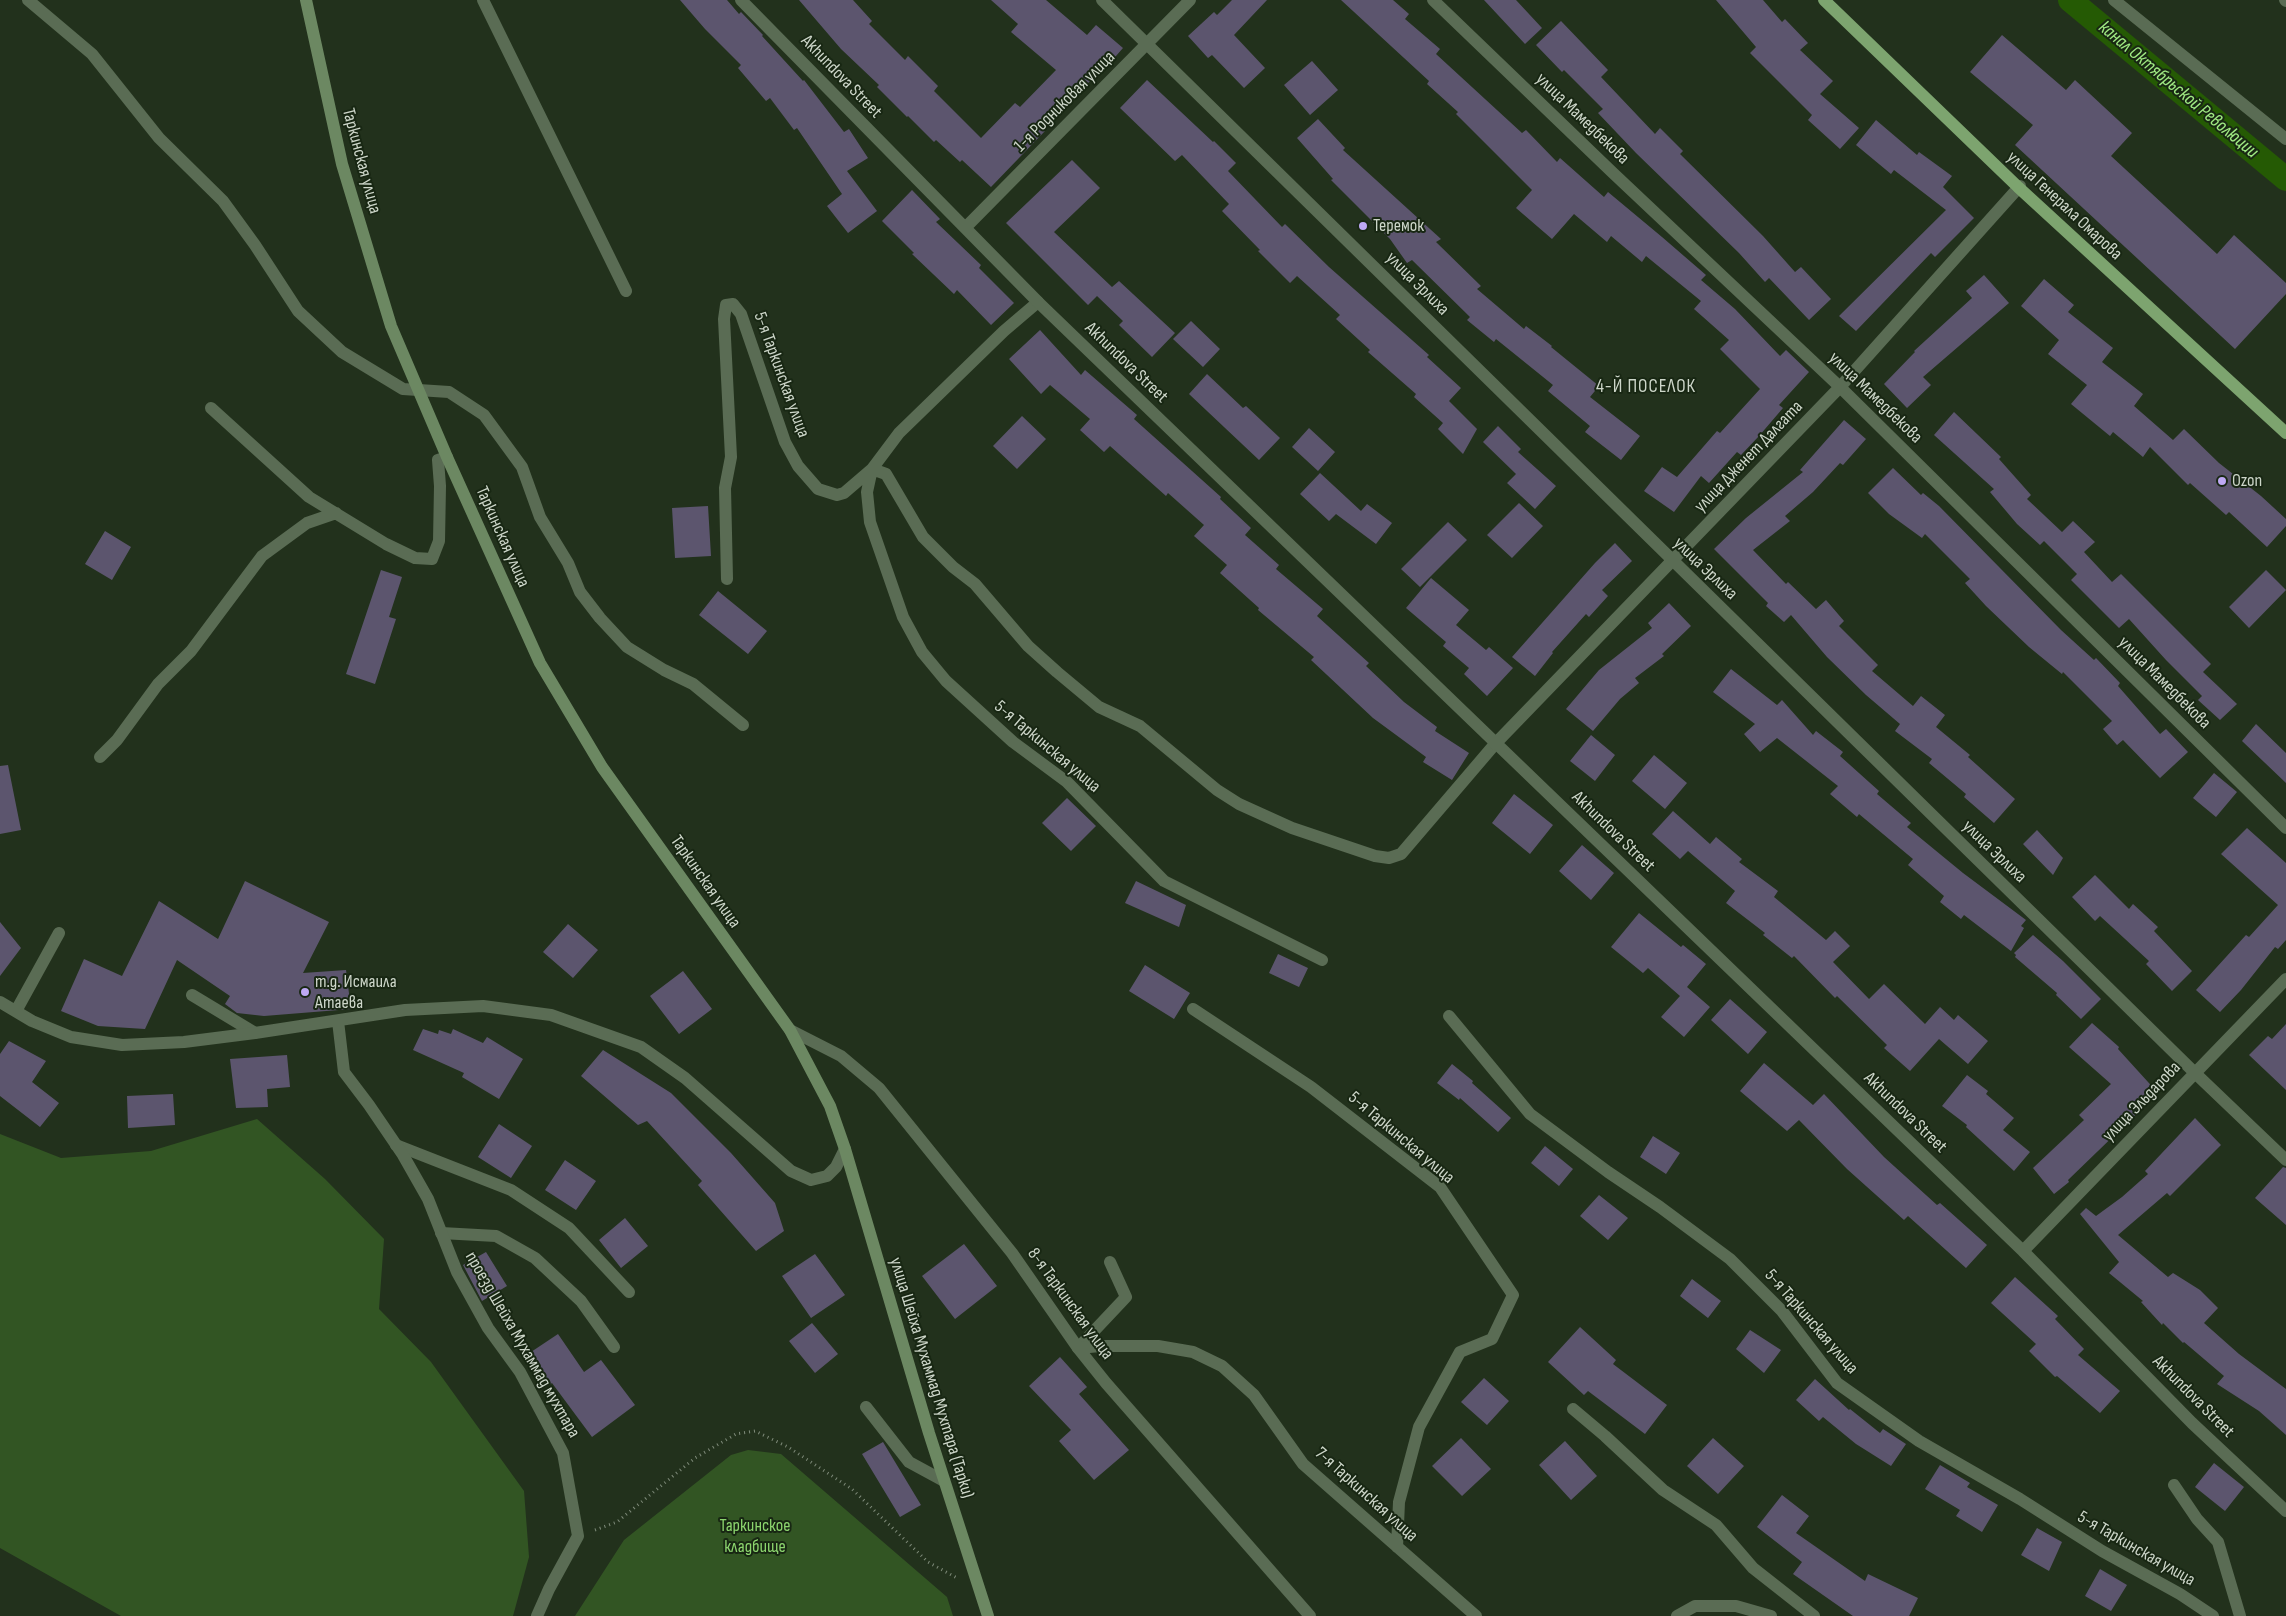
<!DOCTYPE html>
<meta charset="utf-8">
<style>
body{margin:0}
canvas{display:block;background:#22311c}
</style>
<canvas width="2286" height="1616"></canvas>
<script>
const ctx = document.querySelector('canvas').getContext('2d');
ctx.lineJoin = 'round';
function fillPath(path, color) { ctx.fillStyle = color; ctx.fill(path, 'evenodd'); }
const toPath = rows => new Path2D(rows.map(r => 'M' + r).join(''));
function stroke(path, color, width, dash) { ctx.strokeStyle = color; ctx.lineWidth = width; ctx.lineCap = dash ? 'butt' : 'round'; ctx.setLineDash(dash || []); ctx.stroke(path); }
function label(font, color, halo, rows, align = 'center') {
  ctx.font = font + ' "Sofia Sans Condensed",sans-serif'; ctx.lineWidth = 4; ctx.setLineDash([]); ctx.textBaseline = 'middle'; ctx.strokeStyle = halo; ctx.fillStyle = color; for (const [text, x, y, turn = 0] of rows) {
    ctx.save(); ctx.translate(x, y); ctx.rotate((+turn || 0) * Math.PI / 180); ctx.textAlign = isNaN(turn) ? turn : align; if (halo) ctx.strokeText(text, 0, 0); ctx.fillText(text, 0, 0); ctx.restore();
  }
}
fillPath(toPath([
 [257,1119,325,1179,384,1239,379,1309,431,1362,524,1491,529,1557,513,1616,121,1616,0,1548,0,1134,61,1158,151,1151],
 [748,1450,781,1454,947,1597,953,1616,575,1616,624,1540,731,1455]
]), '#325523');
stroke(toPath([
 [2070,0,2286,179]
]), '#255a04', 24);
fillPath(toPath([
 [680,0,727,0,739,14,741,12,763,35,762,36,803,81,804,80,844,132,849,129,868,158,847,171,877,211,848,233,827,206,842,194,797,128,794,130,770,98,766,101,738,68,741,65,705,29],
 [799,0,853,0,872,21,869,24,905,60,908,56,938,86,934,91,981,138,1015,103,1020,107,1056,70,1011,32,1018,24,991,0,1046,0,1087,35,1096,25,1123,48,1094,81,1092,79,1043,129,1045,131,991,187,962,160,960,162,936,140,934,142,908,116,907,117,877,87,879,85,841,49],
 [1232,0,1267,0,1234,35,1265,68,1244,88,1212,55,1208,58,1188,36,1214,12,1217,15],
 [1341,0,1393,0,1409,14,1405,19,1440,49,1436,54,1522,133,1526,130,1557,162,1560,158,1604,197,1608,192,1662,237,1706,275,1701,280,1735,309,1780,356,1786,350,1809,372,1779,405,1783,408,1759,436,1741,455,1737,452,1709,483,1701,476,1674,512,1644,491,1662,467,1677,477,1717,431,1720,433,1760,389,1720,349,1729,340,1694,309,1701,301,1646,256,1642,262,1611,236,1607,242,1574,214,1552,239,1516,208,1532,190,1456,114,1458,112,1427,84,1429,81],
 [1484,0,1516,0,1542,28,1525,44],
 [1716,0,1763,0,1782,22,1785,19,1808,43,1800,50,1833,81,1820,94,1859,128,1840,149,1808,120,1812,115,1750,53,1756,47],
 [1561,21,1608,70,1601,77,1655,134,1660,128,1683,151,1680,154,1763,236,1795,272,1801,267,1831,299,1809,320,1769,278,1765,282,1739,253,1636,153,1598,113,1603,109,1564,70,1562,72,1536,45],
 [2002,35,2066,90,2075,80,2132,133,2111,156,2217,254,2234,235,2286,283,2286,294,2235,349,2015,145,2033,125,1970,72],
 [1312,61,1338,90,1310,115,1284,85],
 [1147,80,1213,142,1214,141,1236,163,1228,171,1282,227,1285,224,1329,267,1429,355,1427,357,1461,388,1449,401,1477,429,1463,454,1438,429,1443,423,1414,397,1416,394,1368,352,1370,350,1336,319,1340,315,1297,276,1290,283,1258,251,1260,250,1222,211,1229,204,1182,155,1175,161,1120,108],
 [1318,119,1345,148,1343,150,1441,239,1436,242,1481,286,1477,289,1524,329,1526,326,1552,346,1551,347,1599,386,1590,397,1640,436,1621,460,1585,432,1590,426,1548,391,1553,385,1496,339,1494,342,1467,320,1470,317,1412,260,1407,263,1390,239,1331,180,1333,179,1297,138],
 [1876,120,1917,155,1919,152,1952,176,1943,187,1974,218,1935,257,1931,253,1856,331,1839,316,1946,210,1894,170,1891,174,1856,145],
 [1072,160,1100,188,1054,232,1112,287,1119,281,1175,333,1152,357,1119,325,1123,321,1097,296,1088,305,1006,223],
 [912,190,940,219,936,222,981,265,979,268,1014,303,991,325,957,290,954,294,912,254,914,253,882,221],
 [1984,275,2009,303,1923,377,1931,385,1907,408,1884,384,1915,352,1914,351,1972,298,1966,291],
 [2044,279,2074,305,2068,312,2113,348,2102,362,2143,394,2134,406,2173,440,2184,429,2219,463,2261,496,2286,519,2286,526,2267,547,2229,512,2226,515,2190,483,2188,485,2150,447,2143,457,2113,432,2110,436,2071,404,2087,385,2048,354,2059,340,2021,306],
 [1191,321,1220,349,1203,367,1173,339],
 [1040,330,1081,375,1085,370,1137,415,1134,419,1221,497,1220,499,1251,528,1245,535,1279,565,1276,569,1323,609,1317,616,1369,663,1366,666,1404,702,1437,727,1435,731,1469,753,1452,780,1423,762,1426,757,1373,718,1311,660,1314,657,1258,610,1259,608,1220,573,1227,565,1194,536,1204,525,1168,493,1166,496,1110,446,1104,452,1080,430,1090,419,1050,385,1041,394,1009,359],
 [1207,374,1243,408,1246,406,1280,438,1259,460,1189,394],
 [1954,412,2001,457,1999,459,2031,495,2027,499,2062,532,2073,521,2095,542,2084,552,2112,582,2121,574,2211,664,2203,672,2237,704,2220,720,2198,700,2202,696,2166,660,2129,619,2119,628,2071,580,2077,574,2044,541,2040,545,2017,524,1990,492,1994,489,1934,435],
 [1022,416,1046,439,1017,469,993,446],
 [1844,420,1866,439,1843,465,1840,463,1813,492,1785,516,1790,521,1753,550,1786,584,1788,582,1816,609,1826,600,1844,621,1839,626,1878,665,1872,671,1913,706,1921,696,1945,715,1936,727,1970,755,1968,757,2015,799,1994,823,1964,797,1966,794,1929,763,1932,759,1895,731,1900,724,1866,695,1827,657,1791,615,1784,622,1766,606,1768,603,1714,549,1746,518,1803,472,1800,470],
 [1498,426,1521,449,1518,452,1556,486,1535,509,1507,483,1516,474,1483,442],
 [1309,428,1335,452,1318,471,1292,447],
 [1893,468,1921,495,1923,493,1939,506,2061,630,2094,660,2096,658,2120,683,2118,686,2160,734,2166,729,2188,752,2160,778,2123,740,2117,745,2103,729,2112,721,2063,672,2062,674,2029,647,1986,606,1965,583,1970,579,1925,534,1922,538,1889,514,1868,493],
 [1320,473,1361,511,1367,504,1392,523,1376,544,1336,514,1329,521,1300,494],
 [1519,503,1543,526,1512,558,1487,535],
 [708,506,711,556,675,558,672,508],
 [1448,522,1467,540,1420,587,1401,569],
 [105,531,131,547,112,580,85,564],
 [1615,543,1632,561,1602,590,1608,596,1589,617,1586,614,1552,652,1553,653,1535,676,1512,657,1595,563],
 [381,570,402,577,389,617,396,619,375,684,346,674],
 [2266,570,2286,590,2249,628,2229,607],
 [1431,578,1469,610,1456,625,1486,650,1489,647,1513,668,1487,696,1464,674,1469,668,1443,646,1446,642,1406,608],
 [718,591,767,631,748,654,699,615],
 [1669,603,1691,626,1662,654,1664,656,1635,678,1639,683,1620,699,1593,731,1566,709,1599,670,1652,628,1648,623],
 [1731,669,1777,705,1782,700,1813,735,1816,731,1843,752,1840,756,1879,791,1877,794,1911,823,1907,827,1963,873,2026,920,2021,926,2024,928,2011,951,1964,915,1961,919,1940,902,1944,896,1908,865,1913,859,1859,814,1857,817,1830,794,1838,786,1777,738,1760,752,1744,734,1755,724,1713,692],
 [2256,724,2286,753,2286,783,2242,741],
 [1591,735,1615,755,1595,781,1570,761],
 [1654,755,1687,783,1665,809,1632,781],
 [8,765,21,830,0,834,0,766],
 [2214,773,2237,792,2216,817,2193,798],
 [1514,794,1553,825,1530,854,1492,823],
 [1067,798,1096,826,1071,851,1042,823],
 [1673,811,1710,844,1716,837,1742,859,1739,862,1778,891,1774,897,1826,940,1835,931,1850,946,1833,962,1869,999,1884,984,1925,1024,1940,1007,1954,1020,1958,1015,1988,1041,1968,1064,1939,1039,1910,1071,1884,1048,1887,1045,1837,996,1835,998,1794,956,1792,958,1763,935,1765,933,1726,903,1735,891,1688,851,1680,859,1652,834],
 [2247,828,2286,863,2286,940,2278,949,2275,947,2241,990,2220,1012,2196,990,2246,935,2249,937,2278,905,2221,854],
 [2037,830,2063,858,2053,875,2023,844],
 [1582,845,1614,873,1591,900,1559,871],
 [2095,875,2129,909,2133,904,2158,927,2154,931,2192,971,2172,991,2146,964,2149,961,2100,916,2095,921,2072,897],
 [245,881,329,922,303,973,346,970,351,1009,264,1016,237,1013,225,1004,230,996,177,960,145,1029,98,1026,61,1011,84,959,122,976,159,901,218,939],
 [1136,881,1186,905,1179,927,1125,903],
 [1639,913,1681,947,1683,945,1706,964,1687,987,1710,1007,1684,1037,1661,1017,1680,996,1648,968,1643,973,1611,947],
 [0,922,21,948,0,976],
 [568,924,598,950,573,978,543,952],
 [2033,935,2063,961,2101,999,2081,1019,2056,995,2057,993,2015,957,2016,955,2014,953],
 [1278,954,1308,968,1299,987,1269,973],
 [1145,965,1190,993,1174,1019,1129,991],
 [683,971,712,1009,679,1034,650,996],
 [1730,999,1767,1032,1748,1054,1711,1020],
 [2092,1023,2119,1047,2118,1049,2158,1093,2068,1180,2069,1182,2054,1194,2033,1168,2084,1120,2079,1115,2111,1084,2069,1047],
 [2286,1024,2286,1090,2249,1055,2268,1036,2272,1039],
 [423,1029,438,1034,439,1030,451,1034,453,1029,483,1043,487,1037,523,1059,499,1099,462,1077,464,1073,413,1050],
 [9,1041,46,1061,32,1082,59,1103,40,1127,0,1096,0,1054],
 [603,1050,671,1093,731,1153,775,1203,784,1231,756,1251,698,1185,702,1181,647,1121,638,1125,581,1076],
 [287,1055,290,1087,267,1089,268,1107,236,1108,230,1059],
 [1764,1063,1813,1105,1824,1094,1884,1157,1937,1205,1940,1203,1987,1245,1966,1268,1908,1216,1904,1220,1847,1169,1799,1120,1787,1131,1740,1091],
 [1452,1064,1473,1081,1472,1083,1511,1118,1498,1132,1460,1098,1459,1100,1437,1083],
 [1967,1075,1988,1091,1986,1094,2014,1118,2003,1130,2030,1152,2014,1171,1966,1127,1967,1125,1942,1106],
 [173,1094,175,1125,128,1128,127,1096],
 [2195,1118,2221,1145,2170,1196,2167,1193,2118,1235,2168,1277,2173,1273,2200,1290,2218,1308,2204,1323,2239,1354,2286,1389,2286,1435,2259,1411,2217,1384,2224,1376,2184,1342,2183,1343,2163,1323,2162,1325,2141,1302,2143,1301,2109,1273,2119,1262,2080,1214,2086,1208,2096,1216,2122,1197,2148,1174,2145,1171],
 [499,1124,532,1146,511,1178,478,1157],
 [1653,1136,1680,1153,1666,1174,1640,1157],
 [1545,1146,1573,1169,1559,1186,1531,1163],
 [565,1160,596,1181,576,1210,545,1190],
 [2283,1167,2286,1168,2286,1225,2255,1198],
 [1599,1195,1628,1218,1608,1240,1580,1216],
 [625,1218,648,1246,621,1268,599,1240],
 [964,1244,997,1286,955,1319,922,1276],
 [486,1252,507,1286,482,1301,463,1265],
 [815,1254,845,1295,811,1318,782,1276],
 [2015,1277,2058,1316,2055,1319,2084,1349,2078,1355,2120,1391,2100,1413,2057,1376,2055,1377,2029,1351,2036,1344,1991,1303],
 [1692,1279,1721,1301,1708,1318,1680,1296],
 [812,1323,838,1354,815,1373,789,1341],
 [1580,1327,1616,1360,1613,1364,1667,1405,1645,1434,1588,1391,1584,1395,1548,1362],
 [1750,1330,1781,1350,1764,1373,1736,1349],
 [558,1334,584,1372,601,1360,635,1405,592,1437,552,1383,549,1385,528,1354],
 [1060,1357,1087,1387,1079,1394,1129,1450,1094,1480,1059,1441,1071,1430,1029,1386],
 [1484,1378,1509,1401,1487,1425,1461,1402],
 [1815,1379,1849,1410,1850,1409,1880,1433,1883,1429,1906,1444,1891,1466,1856,1444,1823,1417,1819,1421,1796,1400],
 [1461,1438,1491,1469,1462,1496,1432,1466],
 [1713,1438,1744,1466,1718,1494,1687,1466],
 [1565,1441,1597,1476,1571,1500,1539,1465],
 [883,1442,921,1505,900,1517,862,1454],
 [2214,1463,2244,1487,2225,1511,2195,1487],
 [1940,1465,1970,1483,1967,1487,1998,1505,1982,1532,1956,1516,1960,1510,1925,1489],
 [1782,1495,1809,1516,1796,1533,1865,1581,1868,1574,1918,1598,1909,1616,1853,1616,1793,1574,1802,1562,1757,1527],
 [2037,1528,2062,1542,2049,1571,2021,1555],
 [2100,1569,2127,1585,2111,1611,2085,1596]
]), '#5c556e');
stroke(toPath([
 [595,1530,617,1522,695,1458,736,1434,755,1431,788,1447,852,1489,928,1562,957,1578]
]), '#7f8b7a', 3, [1, 4]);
stroke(toPath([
 [2285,0,2286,1],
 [727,579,725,488,731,457,724,319,726,305,733,304,741,314,785,442,798,466,818,489,837,495,844,493,872,469,899,433,1004,331,1038,302],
 [1322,960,1164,881,1067,782,1013,742,946,681,922,652,903,617,870,522,867,492,872,469,886,474,923,537,953,567,975,584,1028,646,1057,672,1099,707,1140,726,1217,790,1239,804,1292,828,1375,856,1389,858,1401,854,1495,744],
 [192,995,255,1033],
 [396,1145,511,1190,569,1228,629,1292],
 [441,1233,496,1236,535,1258,581,1301,614,1347],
 [1078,1348,1126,1297,1110,1262],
 [866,1407,909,1462,944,1481]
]), '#5a6c54', 12);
stroke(toPath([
 [28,0,92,54,159,138,223,201,255,245,298,311,342,352,403,389,449,392,484,415,522,467,540,517,568,563,580,592,600,618,627,647,664,670,693,684,743,725],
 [483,0,626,291],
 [741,0,1038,302,2023,1251,2192,1423,2286,1511],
 [1102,0,2195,1073,2286,1160],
 [1433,0,1613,173,1840,387,2286,828],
 [2114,0,2286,139],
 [965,228,1190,0],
 [211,408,309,497,386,544,415,558,432,559,439,541,440,486,438,460,447,457],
 [1495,744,1840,387,2020,186],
 [100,757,117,740,158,684,191,651,262,556,307,523,336,513],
 [0,1002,32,1021,71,1037,122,1045,184,1042,255,1033,405,1010,483,1006,551,1015,641,1047,685,1078,791,1171,811,1180,827,1176,836,1167,845,1149],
 [1193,1009,1311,1087,1440,1187,1513,1295,1492,1339,1460,1352,1419,1427,1399,1502,1397,1547],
 [16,1011,59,933],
 [1449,1016,1530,1114,1608,1172,1660,1207,1730,1259,1782,1311,1837,1383,1919,1441,2020,1499,2102,1551,2180,1594,2213,1616],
 [338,1021,344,1072,369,1105,403,1155,428,1199,457,1272,488,1328,520,1372,563,1453,578,1536,549,1589,537,1616],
 [790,1030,841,1056,879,1088,1012,1253,1078,1348,1106,1383,1310,1616],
 [2023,1251,2286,979],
 [1078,1348,1100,1346,1158,1346,1193,1352,1222,1366,1254,1395,1303,1464,1476,1616],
 [1573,1409,1605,1436,1663,1490,1716,1525,1753,1568,1814,1616],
 [2174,1485,2197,1519,2218,1542,2240,1616],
 [1677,1616,1695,1606,1736,1606,1771,1616]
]), '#5a6c54', 12);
stroke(toPath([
 [306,0,342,164,391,326,447,457,540,663,602,767,790,1030,830,1106,845,1149,929,1433,988,1616]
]), '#6c8862', 12);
stroke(toPath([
 [1824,0,2018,187,2286,433]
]), '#7da46f', 12);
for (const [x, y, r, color] of [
 [1363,226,5,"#bea9f4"],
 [2222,481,5,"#bea9f4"],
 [305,992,5,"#bea9f4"]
]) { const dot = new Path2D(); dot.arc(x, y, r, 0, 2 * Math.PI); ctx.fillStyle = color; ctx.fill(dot); stroke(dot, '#182713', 2); }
label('18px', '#cdd6c9', '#182713', [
 ["Akhundova Street",841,77,46],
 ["1-я Родниковая улица",1065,102,-45],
 ["улица Мамедбекова",1582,119,44],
 ["Таркинская улица",361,161,75],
 ["улица Генерала Омарова",2064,206,43],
 ["улица Эрлиха",1417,284,45],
 ["Akhundova Street",1126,363,44],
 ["5-я Таркинская улица",781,375,70],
 ["улица Мамедбекова",1875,398,44],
 ["улица Дженет Далгата",1749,457,-46],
 ["Таркинская улица",502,537,66],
 ["улица Эрлиха",1705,569,44],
 ["улица Мамедбекова",2164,683,45],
 ["5-я Таркинская улица",1047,747,40],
 ["Akhundova Street",1613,832,44],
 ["улица Эрлиха",1994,852,44],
 ["Таркинская улица",705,882,55],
 ["улица Эльдарова",2142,1102,-46],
 ["Akhundova Street",1905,1113,44],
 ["5-я Таркинская улица",1401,1138,40],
 ["8-я Таркинская улица",1070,1304,54],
 ["5-я Таркинская улица",1811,1322,49],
 ["проезд Шейха Мухаммад мухтара",522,1345,60],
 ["улица Шейха Мухаммад Мухтара (Тарки)",931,1378,73],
 ["Akhundova Street",2193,1397,45],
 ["7-я Таркинская улица",1366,1495,42],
 ["5-я Таркинская улица",2136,1549,30]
]);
label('18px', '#cdd6c9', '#182713', [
 ["Теремок",1373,226],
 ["Ozon",2232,481],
 ["т.д. Исмаила",315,982],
 ["Атаева",315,1003]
], 'left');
label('18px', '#8cd56e', '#182713', [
 ["Таркинское",755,1526],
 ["кладбище",755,1547]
]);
label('italic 19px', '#a0ea83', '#182713', [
 ["канал Октябрьской Революции",2178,90,40]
]);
ctx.letterSpacing = '1px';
label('19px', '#cdd6c9', '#182713', [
 ["4-Й ПОСЕЛОК",1646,387]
]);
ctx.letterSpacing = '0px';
</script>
